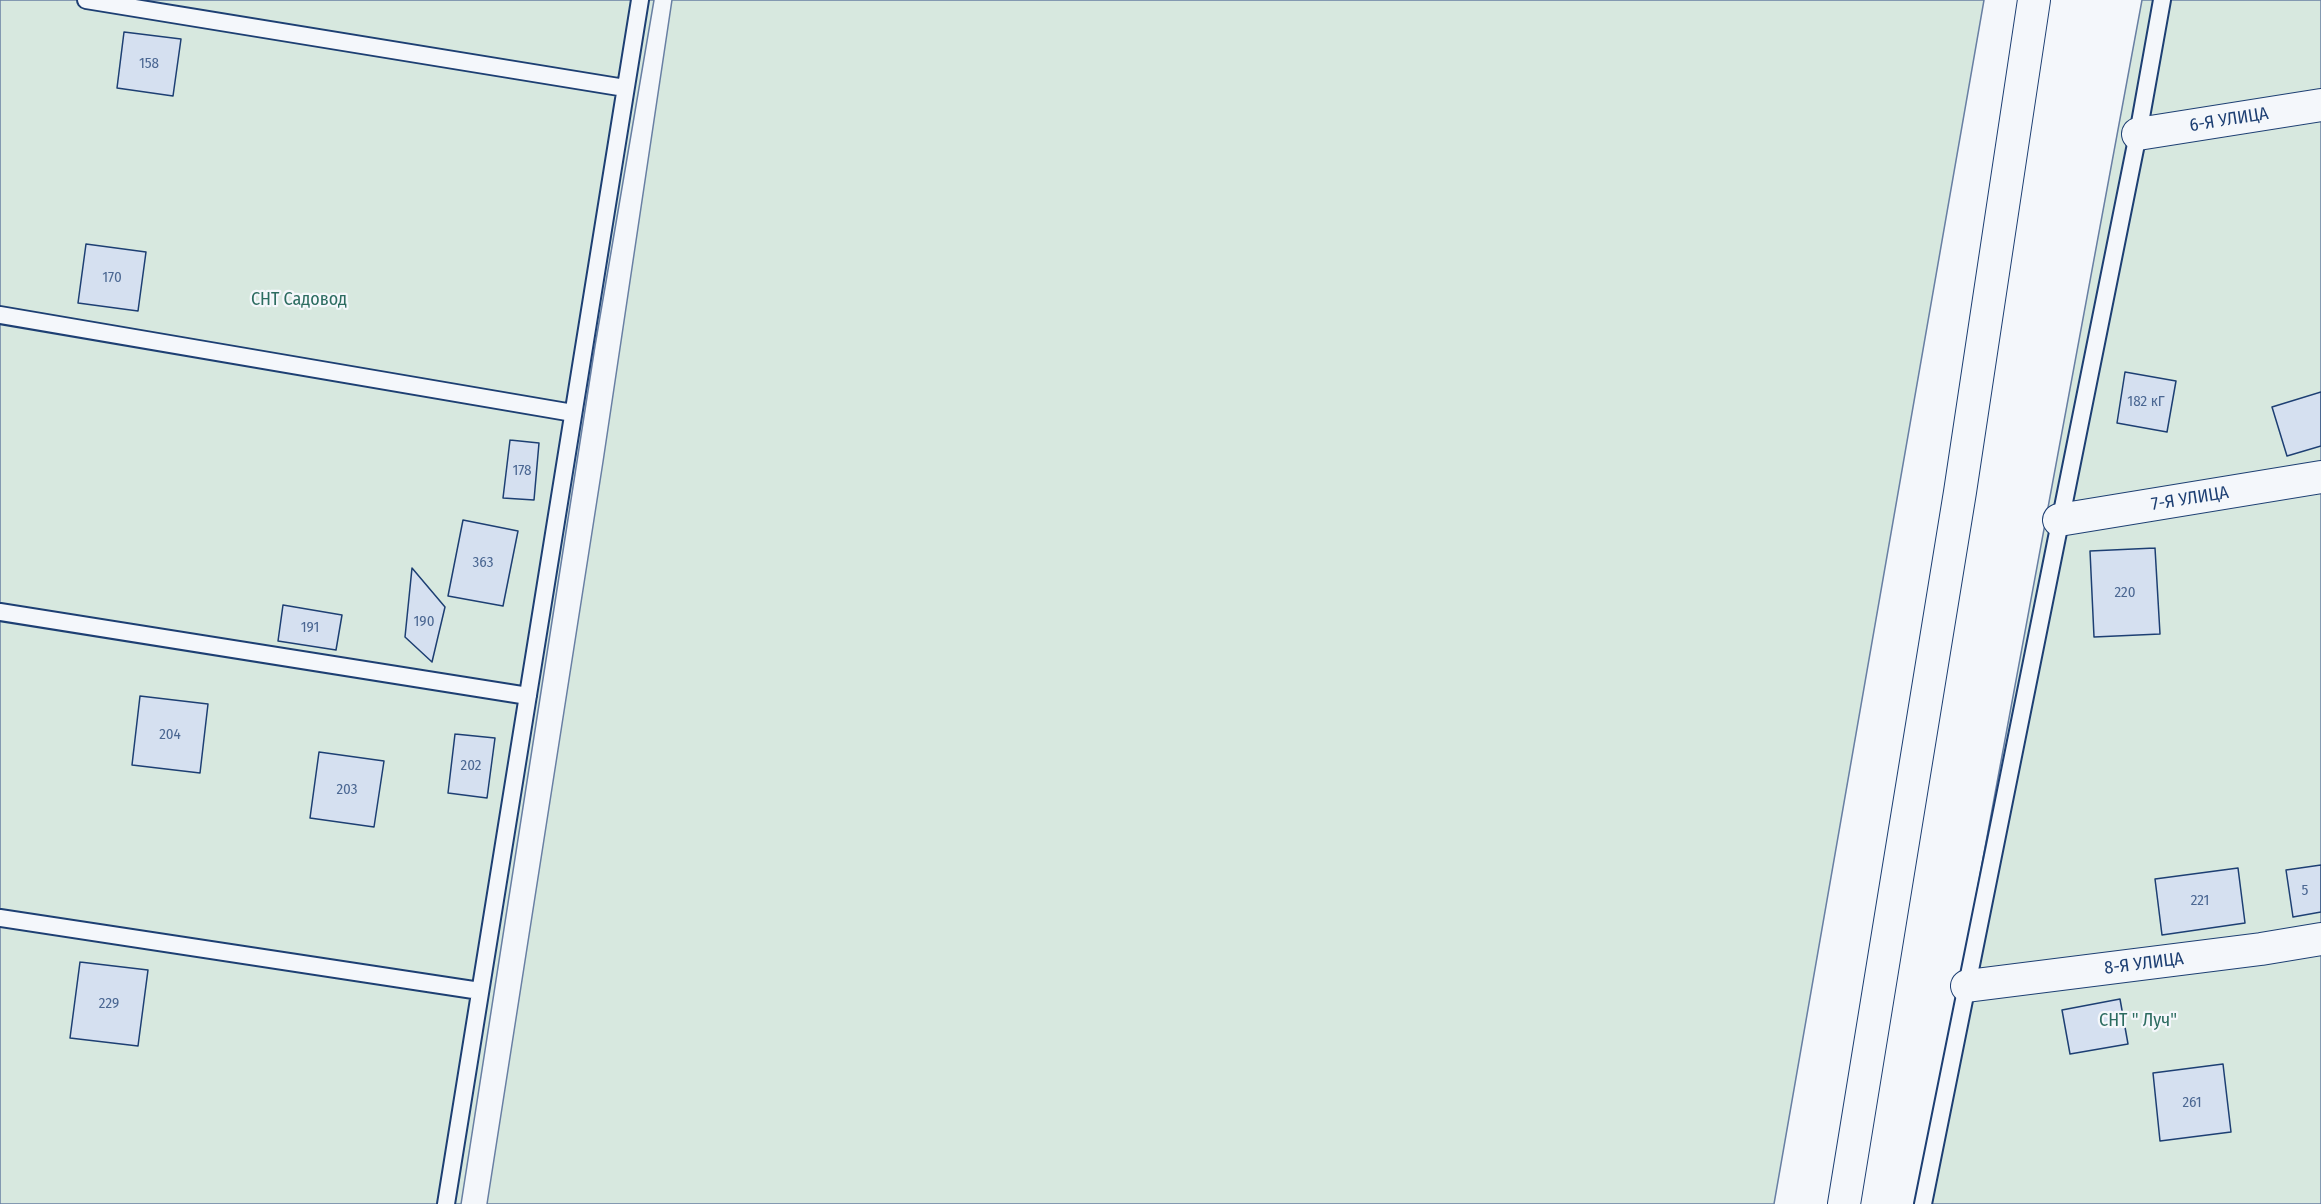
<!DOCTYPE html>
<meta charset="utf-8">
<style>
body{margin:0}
canvas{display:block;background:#f4f7fb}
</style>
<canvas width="2321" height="1204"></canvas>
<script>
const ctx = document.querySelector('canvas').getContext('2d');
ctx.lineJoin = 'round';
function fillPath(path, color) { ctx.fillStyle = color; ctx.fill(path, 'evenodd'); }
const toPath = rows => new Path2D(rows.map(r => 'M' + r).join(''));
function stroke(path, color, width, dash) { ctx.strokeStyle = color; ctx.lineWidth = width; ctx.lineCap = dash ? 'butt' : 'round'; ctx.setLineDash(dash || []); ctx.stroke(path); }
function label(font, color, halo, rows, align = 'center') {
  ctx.font = font + ' "Fira Sans Condensed",sans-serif'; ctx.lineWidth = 4.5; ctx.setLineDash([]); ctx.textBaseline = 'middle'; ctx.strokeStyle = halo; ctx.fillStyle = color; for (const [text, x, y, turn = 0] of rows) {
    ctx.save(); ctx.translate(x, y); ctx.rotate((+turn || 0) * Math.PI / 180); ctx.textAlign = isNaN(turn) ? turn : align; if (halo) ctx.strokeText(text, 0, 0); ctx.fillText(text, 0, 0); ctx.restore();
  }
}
const green = toPath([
 [0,0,654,0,595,346,461,1204,0,1204,0,0],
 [672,0,1984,0,1774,1204,487,1204,603,462,672,0],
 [2142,0,2321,0,2321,1204,1919,1204,2142,0]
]);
fillPath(green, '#d7e8df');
stroke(green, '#687fa3', 1.5);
const building = toPath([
 [124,32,181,39,173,96,117,88,124,32],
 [86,244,146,252,138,311,78,303,86,244],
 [2125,372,2176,381,2167,432,2117,423,2125,372],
 [2321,392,2321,446,2287,456,2272,407,2321,392],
 [510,440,539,443,534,500,503,498,510,440],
 [463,520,518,531,503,606,448,596,463,520],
 [2155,548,2160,634,2094,637,2090,551,2155,548],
 [412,568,445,607,432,662,405,637,412,568],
 [283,605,342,615,336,650,278,641,283,605],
 [140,696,208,704,200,773,132,765,140,696],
 [455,734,495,738,487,798,448,793,455,734],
 [319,752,384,761,374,827,310,818,319,752],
 [2321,865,2321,912,2293,917,2286,870,2321,865],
 [2238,868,2245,923,2162,935,2155,879,2238,868],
 [80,962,148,970,138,1046,70,1038,80,962],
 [2120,999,2128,1044,2070,1054,2062,1010,2120,999],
 [2223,1064,2231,1132,2160,1141,2153,1073,2223,1064]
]);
fillPath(building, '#d5e0f0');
stroke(building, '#1d3f73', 1.5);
const service = toPath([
 [86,0,625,88],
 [0,315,573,413],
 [0,612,528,696],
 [0,918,480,991],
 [446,1204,640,0],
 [1923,1204,2138,134,2162,0]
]);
const minor = toPath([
 [2138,134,2321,105],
 [2059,520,2321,477],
 [1967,986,2261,949,2321,939],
 [1844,1204,1960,492,2034,0]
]);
stroke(service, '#1d3f73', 20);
stroke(minor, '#1d3f73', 34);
stroke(service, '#f4f7fb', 16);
stroke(minor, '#f4f7fb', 32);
label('15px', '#4b6792', null, [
 ["158",149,64],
 ["170",112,278],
 ["182 кГ",2146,402],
 ["178",522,471],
 ["363",483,563],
 ["220",2125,593],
 ["190",424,622],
 ["191",310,628],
 ["204",170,735],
 ["202",471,766],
 ["203",347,790],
 ["5",2305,891],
 ["221",2200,901],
 ["229",109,1004],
 ["261",2192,1103]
]);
label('18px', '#1d3f73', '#f4f7fb', [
 ["6-Я УЛИЦА",2229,120,-9],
 ["7-Я УЛИЦА",2190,499,-9],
 ["8-Я УЛИЦА",2144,964,-7]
]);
label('18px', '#2c6c60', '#f4f7fb', [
 ["СНТ Садовод",299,300],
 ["СНТ \" Луч\"",2138,1021]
]);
</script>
